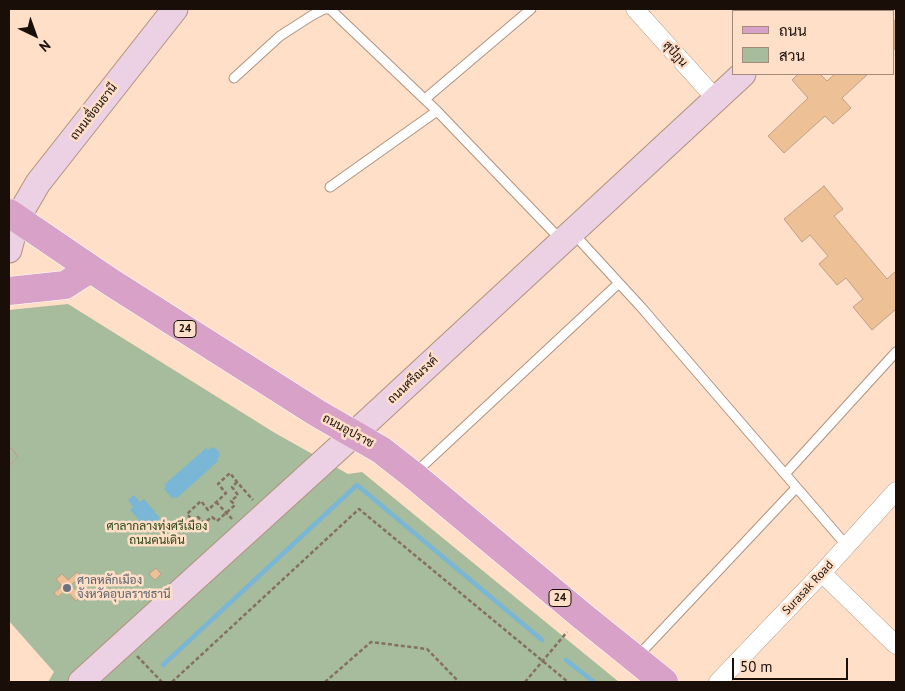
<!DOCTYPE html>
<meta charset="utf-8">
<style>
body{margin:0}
#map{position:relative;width:905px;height:691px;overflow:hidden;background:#ffdfc8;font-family:"PT Sans",Sarabun,sans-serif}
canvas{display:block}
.frame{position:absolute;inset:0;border:10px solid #1a0f08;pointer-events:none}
.legend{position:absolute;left:732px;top:10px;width:162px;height:65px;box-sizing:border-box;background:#ffdfc8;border:1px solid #a38c7b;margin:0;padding:6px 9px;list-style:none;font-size:15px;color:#1a0f08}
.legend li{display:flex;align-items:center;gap:10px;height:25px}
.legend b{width:25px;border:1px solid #a38c7b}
.north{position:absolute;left:10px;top:10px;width:50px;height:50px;-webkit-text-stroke:4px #ffdfc8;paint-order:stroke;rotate:138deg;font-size:14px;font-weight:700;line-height:20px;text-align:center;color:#1a0f08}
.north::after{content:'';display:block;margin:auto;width:18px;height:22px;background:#1a0f08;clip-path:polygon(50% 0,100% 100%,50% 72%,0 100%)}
.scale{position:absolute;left:732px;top:658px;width:116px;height:22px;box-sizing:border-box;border:2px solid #1a0f08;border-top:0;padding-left:6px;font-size:15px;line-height:18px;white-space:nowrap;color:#1a0f08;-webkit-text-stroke:4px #ffdfc8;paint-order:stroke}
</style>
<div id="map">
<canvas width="905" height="691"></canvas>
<div class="frame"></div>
<ul class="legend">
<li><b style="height:6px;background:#d8a1c7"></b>ถนน</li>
<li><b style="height:14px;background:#a7bc9c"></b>สวน</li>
</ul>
<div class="north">N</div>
<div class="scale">50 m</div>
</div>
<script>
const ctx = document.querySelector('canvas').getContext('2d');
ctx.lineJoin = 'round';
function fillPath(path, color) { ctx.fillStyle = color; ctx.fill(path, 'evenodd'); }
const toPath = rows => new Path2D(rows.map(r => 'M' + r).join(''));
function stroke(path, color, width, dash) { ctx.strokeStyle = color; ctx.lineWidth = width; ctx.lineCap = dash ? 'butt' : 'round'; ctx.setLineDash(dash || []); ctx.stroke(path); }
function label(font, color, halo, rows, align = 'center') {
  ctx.font = font + ' "PT Sans",Sarabun,sans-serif'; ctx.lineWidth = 5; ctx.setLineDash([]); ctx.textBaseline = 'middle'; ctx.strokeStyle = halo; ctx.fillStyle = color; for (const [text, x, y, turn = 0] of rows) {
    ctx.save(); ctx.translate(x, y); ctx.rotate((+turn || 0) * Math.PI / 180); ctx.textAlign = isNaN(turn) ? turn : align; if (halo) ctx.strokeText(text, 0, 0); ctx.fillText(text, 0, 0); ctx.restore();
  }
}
fillPath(toPath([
 [68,304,275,433,348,474,362,472,619,682,48,682,54,672,9,621,9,310]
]), '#a7bc9c');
fillPath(toPath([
 [213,447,218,450,220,455,217,459,218,461,177,498,175,497,173,499,164,489,166,486,164,485,206,448,208,450],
 [134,495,140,502,144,499,160,518,158,520,164,527,156,533,151,527,147,529,130,510,133,507,128,500]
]), '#7ab6d5');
stroke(toPath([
 [566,660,594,682],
 [163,665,357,485,542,640]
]), '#7ab6d5', 4.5);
const building = toPath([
 [858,9,883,9,885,11,860,11,858,9],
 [894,20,896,23,896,51,894,48,894,20],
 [798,74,820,74,827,81,835,74,868,74,842,98,851,108,833,124,825,116,784,153,768,136,808,98,792,80,798,74],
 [824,186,843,209,834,216,887,279,896,271,896,309,872,330,853,307,863,299,846,278,837,285,819,264,828,256,810,235,802,242,784,219,824,186],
 [9,446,18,457,9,466,9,446],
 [9,446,18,457,9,466,9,446],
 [156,568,161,574,155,580,149,574,156,568],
 [77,572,81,576,71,585,81,596,76,601,66,590,58,597,54,593,62,586,56,579,62,574,68,580,77,572]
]);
fillPath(building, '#eec096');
stroke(building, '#bca088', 1);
const lane = toPath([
 [234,78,280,36,311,16,324,9,330,9,437,111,561,240],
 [425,99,531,9],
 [330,187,437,111],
 [573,233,641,307,847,546],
 [414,474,619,283],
 [785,474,896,352],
 [637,657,796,488]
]);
const street = toPath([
 [635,9,716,99],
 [822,573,896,645],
 [718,682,822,573,896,491]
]);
const secondary = toPath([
 [810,11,812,9],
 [9,250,17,219,38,183,175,9],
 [81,682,354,434,743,74]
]);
const primary = toPath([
 [9,213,109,281,317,413,381,450,413,475,581,615,664,682],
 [9,291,65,285,90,269]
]);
stroke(lane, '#b0927d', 11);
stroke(street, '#b0927d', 19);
stroke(secondary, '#b0927d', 27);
stroke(primary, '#fff', 29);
stroke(toPath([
 [237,482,232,487,238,495,231,501,235,505,217,521,212,517,204,523,198,517,193,521,187,514,201,501,208,510,226,493,218,484,230,473,237,482,253,500],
 [216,502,232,519],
 [137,656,162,682],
 [172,682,359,509,568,682],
 [325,682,371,642,427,649,459,682],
 [525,682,567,632]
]), '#846f61', 2.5, [4, 2.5]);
stroke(lane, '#fff', 9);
stroke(street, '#fff', 18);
stroke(secondary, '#ecd0e3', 25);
stroke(primary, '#d8a1c7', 28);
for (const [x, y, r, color] of [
 [67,588,5,"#6b7280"]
]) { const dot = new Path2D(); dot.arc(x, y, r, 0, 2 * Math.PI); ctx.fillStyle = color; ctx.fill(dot); stroke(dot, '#ffdfc8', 2); }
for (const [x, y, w] of [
 [185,329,22],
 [560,598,22]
]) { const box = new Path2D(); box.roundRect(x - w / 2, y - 8.5, w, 17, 4); ctx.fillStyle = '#ffdfc8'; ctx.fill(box); stroke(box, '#1a0f08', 1); }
label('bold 11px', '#1a0f08', null, [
 ["24",185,329],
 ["24",560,598]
]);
label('12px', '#1a0f08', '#ffdfc8', [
 ["สุปัฎน",675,54,48],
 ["ถนนเขื่อนธานี",94,112,-52],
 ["ถนนศรีณรงค์",413,380,-43],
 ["ถนนอุปราช",348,431,29],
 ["Surasak Road",808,588,-47]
]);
label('12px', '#274511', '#ffdfc8', [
 ["ศาลากลางทุ่งศรีเมือง",157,527],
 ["ถนนคนเดิน",157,541]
]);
label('12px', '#5b616d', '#ffdfc8', [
 ["ศาลหลักเมือง",77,581],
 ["จังหวัดอุบลราชธานี",77,595]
], 'left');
</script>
